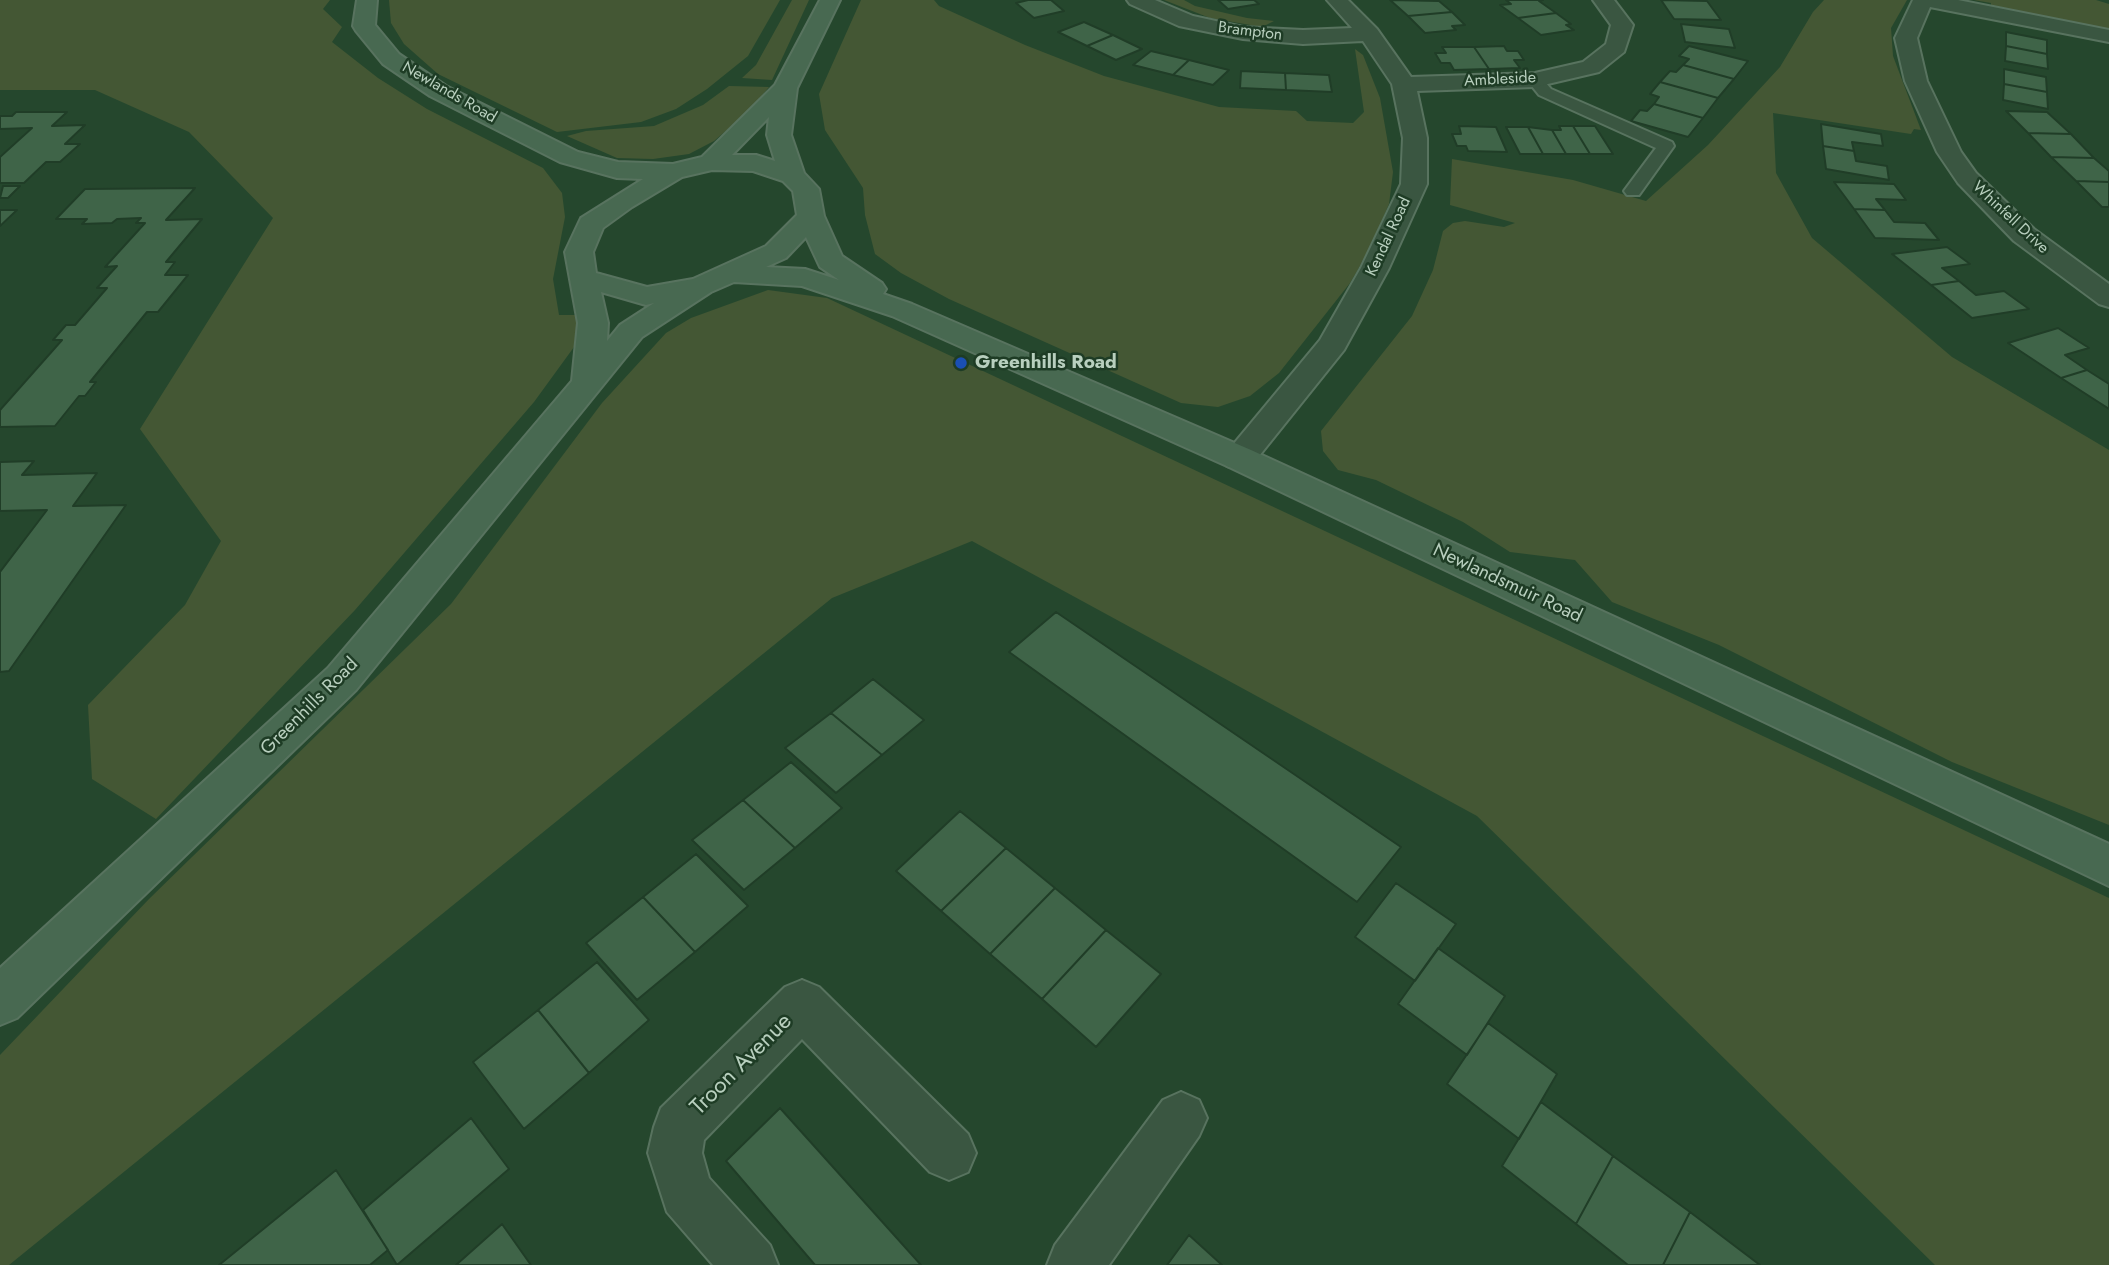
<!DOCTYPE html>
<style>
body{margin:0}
canvas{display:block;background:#25472d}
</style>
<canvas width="2109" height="1265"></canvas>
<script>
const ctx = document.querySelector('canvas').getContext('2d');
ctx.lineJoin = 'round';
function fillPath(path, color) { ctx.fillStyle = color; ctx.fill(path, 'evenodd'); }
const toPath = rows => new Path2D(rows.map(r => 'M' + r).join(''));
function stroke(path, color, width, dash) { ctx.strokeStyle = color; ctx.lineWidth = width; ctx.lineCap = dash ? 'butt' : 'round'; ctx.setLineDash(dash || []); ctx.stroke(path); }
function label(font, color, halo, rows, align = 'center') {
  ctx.font = font + ' Jost,sans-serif'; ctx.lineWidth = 5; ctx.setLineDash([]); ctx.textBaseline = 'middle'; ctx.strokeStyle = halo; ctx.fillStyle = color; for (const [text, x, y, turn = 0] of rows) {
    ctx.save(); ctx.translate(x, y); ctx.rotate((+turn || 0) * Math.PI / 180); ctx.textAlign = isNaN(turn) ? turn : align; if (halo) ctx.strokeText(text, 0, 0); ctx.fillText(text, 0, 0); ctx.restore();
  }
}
fillPath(toPath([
 [0,0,330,0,323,9,342,27,332,42,378,78,427,109,543,168,562,193,565,217,553,279,559,315,578,315,574,347,534,402,355,610,156,819,92,779,88,705,185,605,221,541,140,429,273,218,189,132,95,90,0,90],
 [389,0,780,0,748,56,707,89,676,109,641,122,557,132,438,74,404,44,391,23],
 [792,0,809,0,772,80,742,78,756,65],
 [861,0,934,0,939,6,1025,45,1104,76,1219,107,1296,111,1307,121,1353,123,1364,112,1355,49,1363,55,1380,98,1393,172,1389,204,1369,251,1350,283,1279,373,1250,396,1218,407,1181,403,949,299,901,273,875,254,865,215,863,188,825,130,819,94],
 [1164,0,1184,0,1195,6,1247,18,1274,21,1262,27,1210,18],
 [1824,0,1907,0,1891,28,1893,56,1921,130,1914,129,1911,134,1773,113,1776,173,1812,238,1952,357,2109,450,2109,825,1952,762,1719,645,1612,602,1575,560,1510,552,1463,522,1376,480,1338,470,1323,451,1321,431,1412,316,1433,270,1443,231,1453,223,1465,221,1504,227,1515,223,1450,205,1452,159,1573,180,1646,201,1708,145,1780,67,1813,12],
 [1974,0,2096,0,2109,4,2109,29,1991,7,1991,3],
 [729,86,769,87,749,111,714,141,689,154,653,159,617,158,567,136,586,131,654,126,703,105],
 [768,290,827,298,2109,898,2109,1265,1935,1265,1477,816,972,541,832,598,9,1265,0,1265,0,1055,149,899,451,604,602,403,666,333,691,318]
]), '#445734');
const building = toPath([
 [1028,0,1051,0,1064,11,1034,18,1016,3,1028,0],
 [1218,0,1254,0,1259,4,1228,9,1218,0],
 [1390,0,1439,1,1452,12,1408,16,1390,0],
 [1506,0,1543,0,1539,1,1556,13,1518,18,1500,5,1511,4,1506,0],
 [1661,0,1707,1,1721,20,1674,19,1661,0],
 [1452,12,1465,25,1452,26,1456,30,1425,33,1408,16,1452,12],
 [1556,13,1571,24,1566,25,1574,30,1541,35,1518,18,1556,13],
 [1084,22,1113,35,1087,46,1058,32,1084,22],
 [1681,24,1729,29,1735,48,1685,42,1681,24],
 [2006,32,2047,40,2047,54,2006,46,2006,32],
 [1113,35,1142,49,1116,60,1087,46,1113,35],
 [1504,46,1507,51,1518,51,1524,60,1514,60,1520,68,1489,69,1474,47,1504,46],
 [1689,46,1748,61,1734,79,1683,65,1689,59,1679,56,1689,46],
 [2006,46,2047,54,2048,69,2005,61,2006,46],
 [1442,47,1474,47,1489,69,1454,70,1450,63,1441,63,1435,53,1446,53,1442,47],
 [1151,51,1189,60,1173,75,1133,65,1151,51],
 [1189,60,1229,70,1213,85,1173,75,1189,60],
 [1683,65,1734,79,1718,98,1660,82,1670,71,1676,72,1683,65],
 [2004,69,2046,77,2047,92,2004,84,2004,69],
 [1241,71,1285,73,1286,90,1240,88,1241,71],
 [1285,73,1329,75,1332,92,1286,90,1285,73],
 [1660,82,1718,98,1703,118,1654,104,1659,97,1650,94,1660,82],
 [2004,84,2047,92,2048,109,2003,100,2004,84],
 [1654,104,1703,118,1688,137,1631,121,1640,110,1647,111,1654,104],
 [2006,111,2047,112,2071,134,2028,133,2006,111],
 [16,112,67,112,52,126,85,125,65,144,80,144,60,162,46,162,24,183,0,183,0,157,32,128,0,129,0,116,12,116,16,112],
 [1821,124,1881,134,1883,146,1852,142,1854,151,1823,146,1821,124],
 [1459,126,1496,127,1507,152,1468,151,1466,146,1457,146,1452,134,1461,134,1459,126],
 [1559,126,1573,126,1590,154,1566,154,1552,130,1561,130,1559,126],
 [1573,126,1595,126,1613,154,1590,154,1573,126],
 [1506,127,1528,127,1543,154,1520,154,1506,127],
 [1528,127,1552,130,1566,154,1543,154,1528,127],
 [2028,133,2071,134,2094,158,2051,157,2028,133],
 [1823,146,1854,151,1856,161,1887,166,1889,180,1826,169,1823,146],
 [2051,157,2094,158,2109,171,2109,182,2076,181,2051,157],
 [2076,181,2109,182,2109,207,2102,207,2076,181],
 [1834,182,1894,184,1906,200,1876,199,1885,210,1854,209,1834,182],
 [3,186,20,186,8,198,0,198,3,186],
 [195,188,166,220,202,219,166,262,175,262,165,275,188,275,158,312,147,312,90,382,96,382,85,396,79,396,55,426,0,427,0,410,62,340,53,340,66,325,75,325,107,288,97,288,117,266,105,267,145,223,136,223,141,218,117,219,112,223,82,224,87,219,56,219,85,189,195,188],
 [1854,209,1885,210,1894,222,1925,223,1939,240,1875,238,1854,209],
 [0,210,17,210,0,226,0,210],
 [1947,247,1970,264,1942,268,1959,281,1931,285,1892,254,1947,247],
 [1959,281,1976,295,2004,291,2029,309,1972,318,1931,285,1959,281],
 [2058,328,2089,348,2065,355,2087,370,2061,378,2008,343,2058,328],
 [2087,370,2109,384,2109,409,2061,378,2087,370],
 [34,461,22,475,97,473,73,506,126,505,9,671,0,672,0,572,47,510,0,511,0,462,34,461],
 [1056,612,1401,847,1357,902,1009,652,1056,612],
 [873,679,924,720,882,755,831,713,873,679],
 [831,713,882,755,836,793,785,748,831,713],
 [791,762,842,808,795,848,743,800,791,762],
 [743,800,795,848,744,890,692,840,743,800],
 [960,811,1006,848,941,911,896,871,960,811],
 [1006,848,1055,888,990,954,941,911,1006,848],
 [696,854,748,906,695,952,643,897,696,854],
 [1396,883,1456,924,1415,981,1355,937,1396,883],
 [1055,888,1106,930,1042,999,990,954,1055,888],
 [643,897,695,952,637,1000,586,943,643,897],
 [1106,930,1161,974,1096,1047,1042,999,1106,930],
 [1438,948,1505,996,1467,1055,1398,1004,1438,948],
 [597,962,649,1020,589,1073,538,1010,597,962],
 [538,1010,589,1073,524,1129,473,1062,538,1010],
 [1488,1023,1557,1074,1519,1139,1447,1084,1488,1023],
 [1541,1102,1613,1156,1576,1224,1502,1166,1541,1102],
 [780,1108,921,1265,815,1265,726,1161,780,1108],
 [471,1118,509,1169,397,1265,363,1210,471,1118],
 [1613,1156,1690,1212,1663,1265,1628,1265,1576,1224,1613,1156],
 [336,1170,388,1250,370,1265,219,1265,336,1170],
 [1690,1212,1760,1265,1663,1265,1690,1212],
 [502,1224,531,1265,456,1265,502,1224],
 [1189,1235,1222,1265,1167,1265,1189,1235]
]);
fillPath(building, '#3f6448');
stroke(building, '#203d27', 2);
const lane = toPath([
 [1535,75,1541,77,1551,89,1672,142,1674,146,1639,195,1627,195,1624,191,1656,148,1539,95,1527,80,1535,75]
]);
const street = toPath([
 [1127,0,1155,0,1193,16,1243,27,1303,30,1352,28,1327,0,1348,0,1377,29,1411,77,1535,73,1583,62,1606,44,1611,25,1593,0,1614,0,1633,25,1624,52,1599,72,1535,87,1417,91,1427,138,1427,184,1389,268,1344,350,1251,466,1239,469,1227,466,1222,458,1320,340,1361,268,1401,184,1403,138,1392,84,1363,41,1303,44,1243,39,1179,26,1130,4,1127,0],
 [1913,0,1958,0,2109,30,2109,42,1930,7,1917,38,1927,81,1961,152,1976,173,2034,229,2109,284,2109,307,2099,304,2014,241,1958,183,1937,152,1905,81,1895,38,1913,0],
 [802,980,819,987,968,1134,976,1153,968,1172,949,1180,930,1172,802,1039,704,1140,702,1153,709,1178,770,1245,778,1265,713,1265,667,1212,648,1153,654,1127,661,1108,785,987,802,980],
 [1181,1092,1199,1100,1207,1118,1199,1136,1109,1265,1047,1265,1055,1245,1163,1100,1181,1092]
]);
const secondary = toPath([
 [357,0,377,0,375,25,399,54,446,86,578,152,618,162,673,164,702,157,775,85,820,0,840,0,797,88,791,135,804,173,819,189,824,216,842,256,882,283,886,289,883,294,912,304,1251,450,2109,844,2109,886,1227,466,892,316,802,286,734,282,711,292,642,337,356,690,17,1018,0,1025,0,968,328,668,572,381,578,323,565,252,581,218,643,179,617,178,560,162,430,96,383,64,356,31,353,26,357,0],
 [769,117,767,135,775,161,756,155,732,155,769,117],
 [712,170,753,171,783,181,793,191,797,215,766,246,693,279,647,287,596,273,593,252,603,228,632,207,682,177,712,170],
 [806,237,820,267,839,280,805,269,766,267,786,258,806,237],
 [601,292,646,305,654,303,620,325,607,341,608,323,601,292]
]);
stroke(lane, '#58735f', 4);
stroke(street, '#58735f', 4);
stroke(secondary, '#58735f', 4);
fillPath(lane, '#3a5641');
fillPath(street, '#3a5641');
fillPath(secondary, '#486951');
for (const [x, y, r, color] of [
 [961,363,7,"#1a4fb4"]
]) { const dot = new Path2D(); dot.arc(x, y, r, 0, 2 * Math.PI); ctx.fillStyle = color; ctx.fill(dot); stroke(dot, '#1e3c25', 2.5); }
label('16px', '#b8cfbe', '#1e3c25', [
 ["Brampton",1250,32,7],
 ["Ambleside",1500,80,-3],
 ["Newlands Road",449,93,30],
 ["Whinfell Drive",2010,218,43],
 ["Kendal Road",1389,237,-65]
]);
label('bold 19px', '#b8cfbe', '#1e3c25', [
 ["Greenhills Road",975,363]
], 'left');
label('19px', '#b8cfbe', '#1e3c25', [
 ["Newlandsmuir Road",1507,584,25],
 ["Greenhills Road",310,707,-45]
]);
label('23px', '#b8cfbe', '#1e3c25', [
 ["Troon Avenue",742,1065,-45]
]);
</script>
